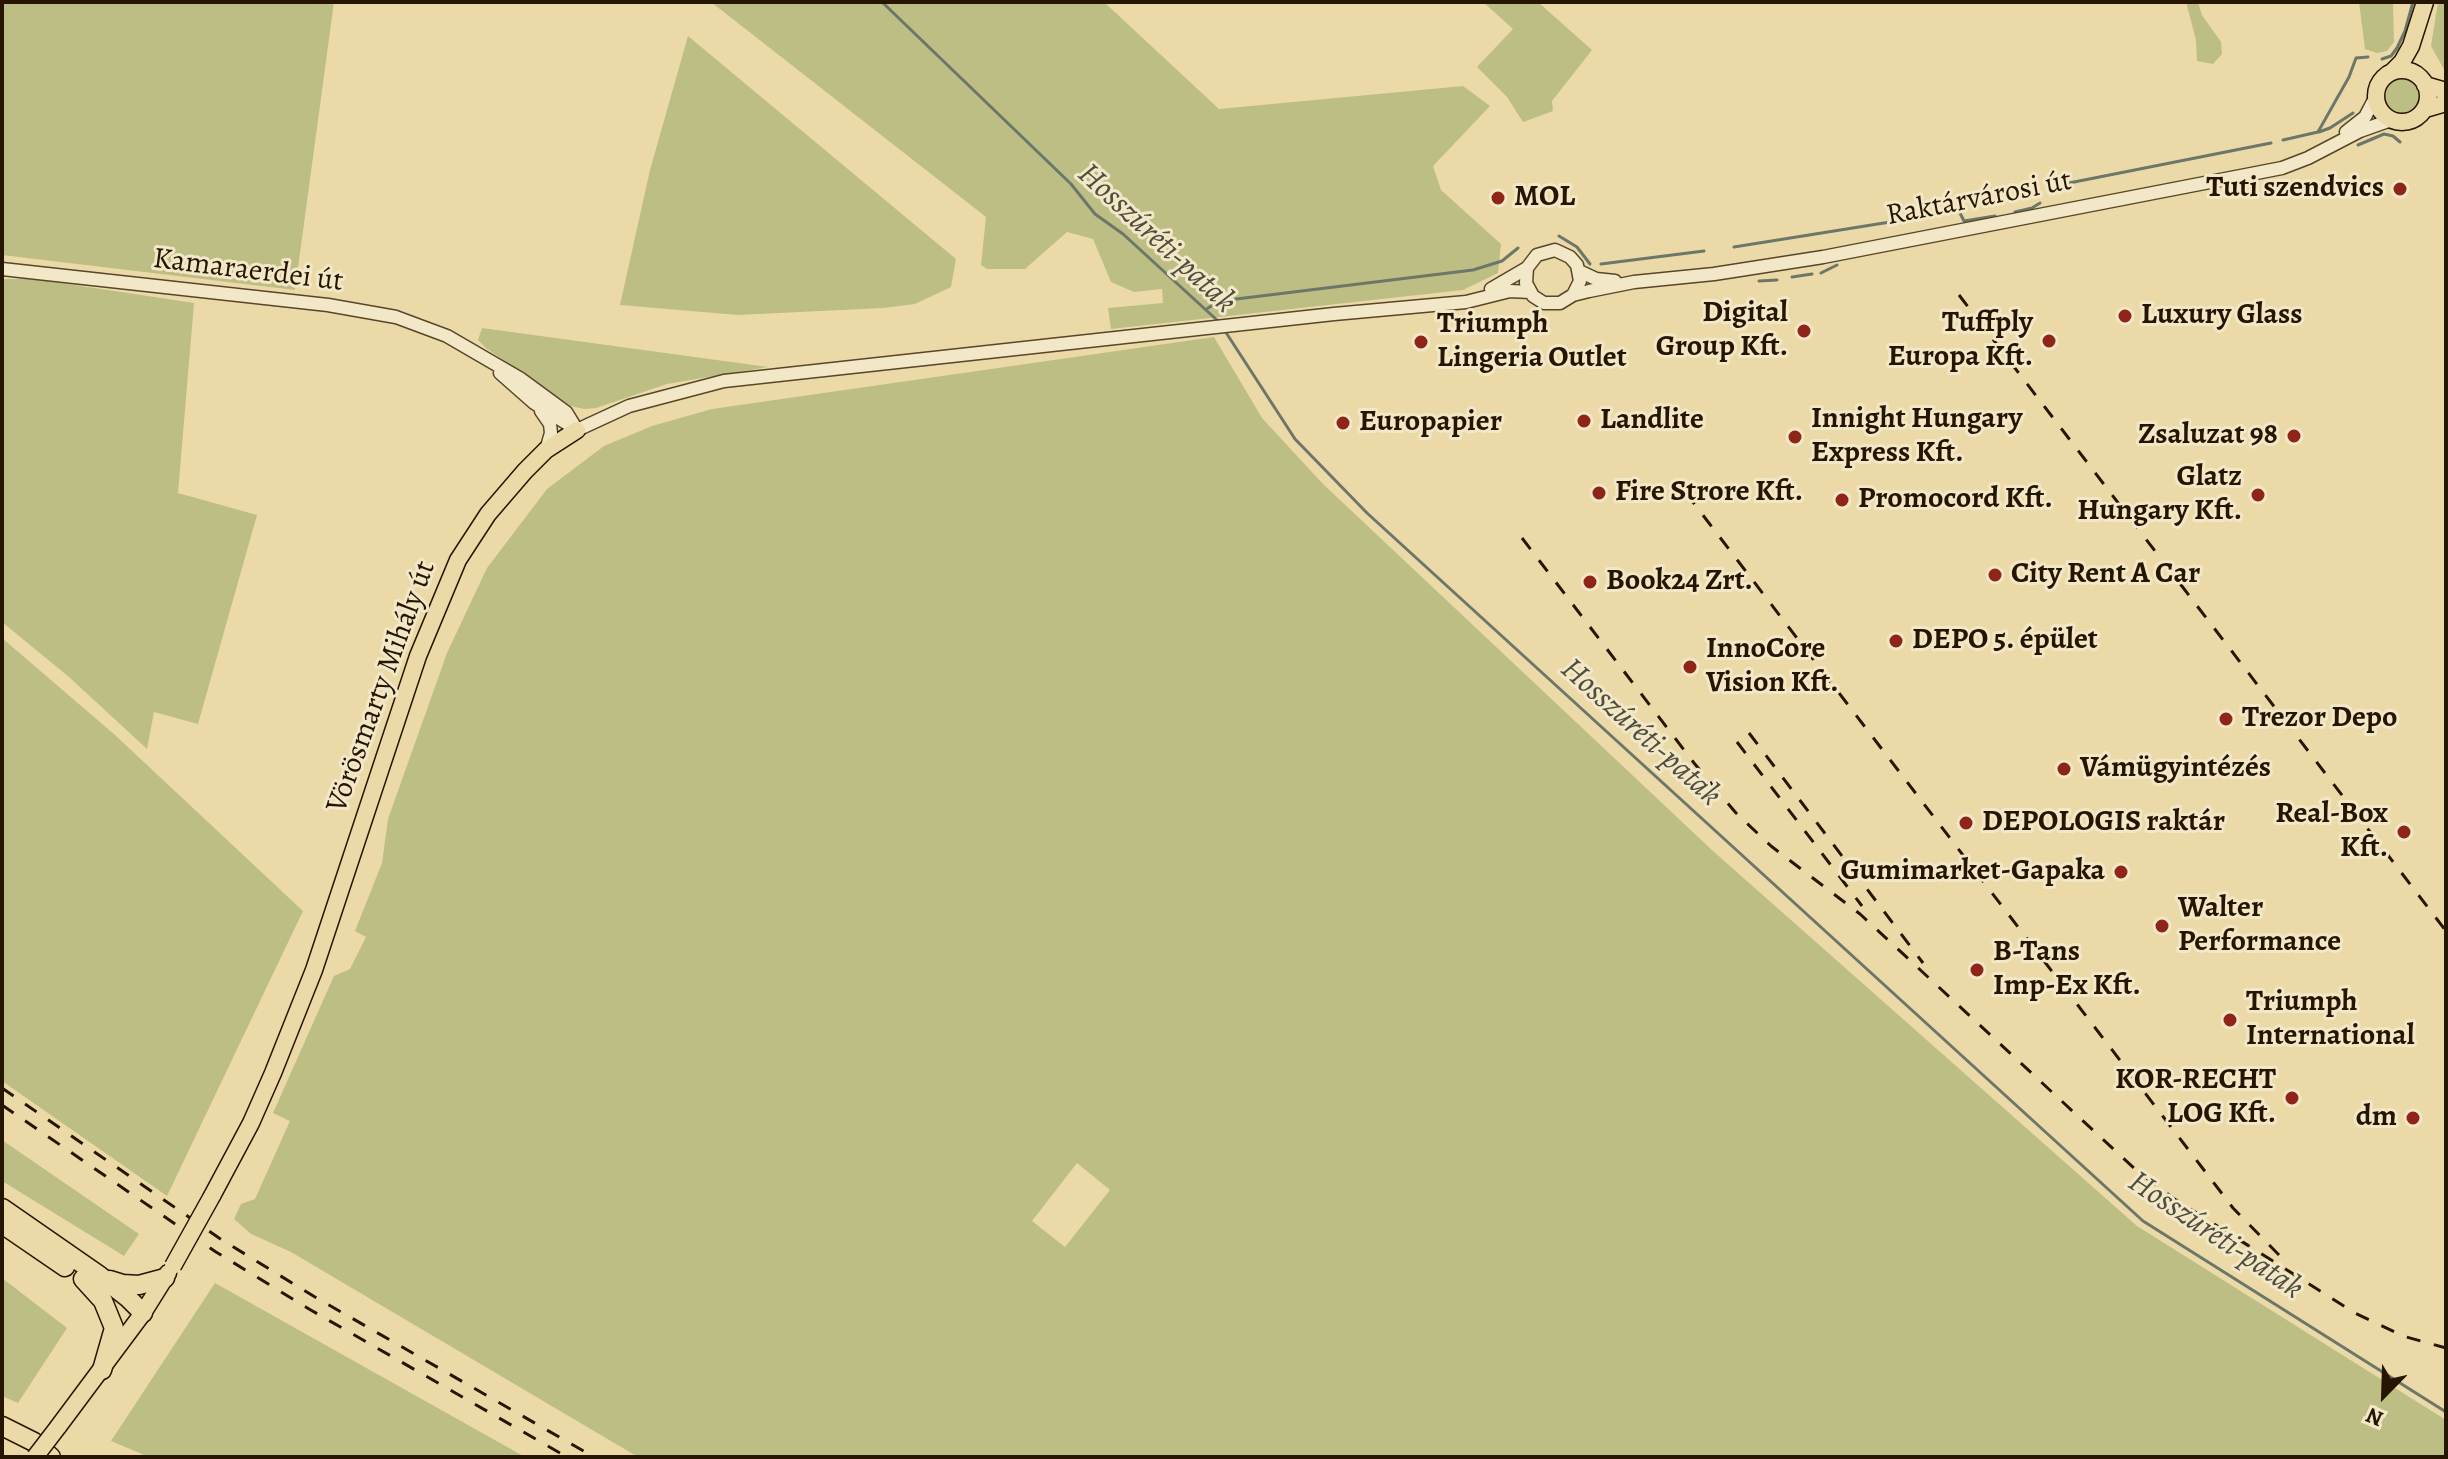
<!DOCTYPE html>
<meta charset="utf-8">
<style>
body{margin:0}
#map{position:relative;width:2448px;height:1459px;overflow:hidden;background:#ebdaa8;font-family:Alegreya,serif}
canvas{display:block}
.frame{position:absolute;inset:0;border:4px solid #261500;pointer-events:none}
.north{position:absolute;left:2344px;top:1355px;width:80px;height:80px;-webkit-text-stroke:6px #f2e7c6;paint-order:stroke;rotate:203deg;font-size:22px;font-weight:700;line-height:32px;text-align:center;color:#261500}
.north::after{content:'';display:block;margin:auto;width:28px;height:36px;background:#261500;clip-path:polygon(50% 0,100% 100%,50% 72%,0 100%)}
</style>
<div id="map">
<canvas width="2448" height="1459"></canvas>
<div class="frame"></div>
<div class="north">N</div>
</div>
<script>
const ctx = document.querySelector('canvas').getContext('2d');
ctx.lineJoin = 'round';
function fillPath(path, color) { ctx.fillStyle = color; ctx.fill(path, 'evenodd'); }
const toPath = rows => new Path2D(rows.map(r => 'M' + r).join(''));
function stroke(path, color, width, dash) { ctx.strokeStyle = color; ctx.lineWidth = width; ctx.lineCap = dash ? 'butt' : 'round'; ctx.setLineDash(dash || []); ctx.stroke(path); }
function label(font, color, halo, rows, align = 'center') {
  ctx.font = font + ' Alegreya,serif'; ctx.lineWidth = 6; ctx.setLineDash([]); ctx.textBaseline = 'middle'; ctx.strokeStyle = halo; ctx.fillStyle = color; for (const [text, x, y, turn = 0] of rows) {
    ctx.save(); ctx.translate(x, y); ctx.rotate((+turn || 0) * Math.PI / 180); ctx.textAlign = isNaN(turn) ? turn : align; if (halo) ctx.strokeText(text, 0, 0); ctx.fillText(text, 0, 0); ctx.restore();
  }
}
fillPath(toPath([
 [2,2,334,2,295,290,2,255],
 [711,2,1104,2,1219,109,1463,86,1490,106,1433,166,1441,190,1501,244,1498,273,1463,290,1111,329,1108,308,1163,303,1162,289,1134,292,1111,282,1093,239,1067,232,1025,269,987,269,981,265,986,217],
 [1483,2,1538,2,1592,50,1552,101,1553,111,1523,122,1507,97,1477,67,1513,29],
 [2186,2,2198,2,2202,15,2221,42,2222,54,2213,64,2197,61,2196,40],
 [2359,2,2393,2,2394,42,2387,51,2377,53,2365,49],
 [2438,2,2446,2,2446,73,2431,46],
 [688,36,956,259,951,287,915,304,883,308,738,315,620,305,650,170],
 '2382 96a20 20 0 1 1 40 0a20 20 0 1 1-40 0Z',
 [2,279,35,279,194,303,178,493,257,515,198,724,154,712,147,749,69,677,2,622],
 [482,328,768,367,667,384,596,408,584,409,571,406,487,349,478,340],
 [1214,337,1262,418,1323,484,1713,851,2137,1226,2446,1420,2446,1457,638,1457,291,1252,251,1234,234,1219,241,1204,255,1199,290,1121,273,1113,334,976,350,969,366,937,355,931,382,863,388,819,447,653,487,568,547,489,604,446,652,426,712,409],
 [1077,1163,1110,1190,1065,1247,1032,1221],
 [2,638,115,735,303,911,167,1196,2,1081],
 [2,1140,139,1234,124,1256,2,1181],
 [2,1278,67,1328,18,1403,2,1396],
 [215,1283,525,1457,149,1457,111,1441]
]), '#bcbe84');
stroke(toPath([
 [882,2,1071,184,1095,214,1123,234,1218,321],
 [2382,59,2391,56,2397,48,2405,31,2413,2],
 [2319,132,2330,128,2353,113],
 [2283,140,2318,132,2349,77,2356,58,2368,57],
 [2358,145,2384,134,2393,136,2400,142],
 [2064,184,2271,143],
 [2015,212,2032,208,2040,203],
 [1559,236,1577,247,1590,264],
 [1734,247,1959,211,1964,221,1995,216],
 [1601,264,1704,251],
 [1821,273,1837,265],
 [1792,277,1812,274],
 [1759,281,1777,280],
 [1208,308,1220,301,1473,270,1502,261,1518,248],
 [1225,331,1295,439,1367,513,2143,1221,2446,1412]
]), '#6c776a', 3);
const minor = toPath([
 [2346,132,2365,117,2375,98],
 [1527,268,1526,283,1533,296,1544,303,1560,303,1573,295,1589,291,1634,282,1714,274,1823,257,2282,168,2308,158,2360,131,2391,120],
 [2,269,328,305,396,317,447,336,521,379,566,412,577,430],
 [1579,271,1596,279,1615,281],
 [1491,289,1527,268,1537,255,1555,250,1570,257,1577,265,1580,281,1573,295],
 [500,373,534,403,577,430],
 [541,411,550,424,551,433,546,450],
 [577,430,629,406,724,381,1334,314,1466,302,1510,291,1530,292]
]);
const major = toPath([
 '2376 96a26 26 0 1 1 52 0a26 26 0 1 1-52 0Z',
 [2392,72,2402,62,2411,46,2425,2],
 [2425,85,2446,91],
 [2425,109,2446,103],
 [212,1196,251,1123,273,1073,314,970,418,656,458,560,488,514,525,471,546,450,577,430],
 [58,1427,143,1313,168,1273]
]);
const highway = toPath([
 [2,1208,100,1276,128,1298,143,1313],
 [2,1224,65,1267],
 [83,1279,103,1301,114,1328,102,1370],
 [110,1280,123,1284,139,1285,165,1278],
 [2,1426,34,1442,51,1457]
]);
stroke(minor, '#57462a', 15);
stroke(major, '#261500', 19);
stroke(highway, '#261500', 21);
stroke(minor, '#f2e7c6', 12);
stroke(major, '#ebdaa8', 16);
stroke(highway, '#ebdaa8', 18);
stroke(toPath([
 [1959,295,2446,931],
 [1686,493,2233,1208,2281,1257],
 [1522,538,1694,763,1736,813,1771,846,1860,914,2136,1170,2173,1198,2355,1313,2403,1336,2446,1348],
 [1749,733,1923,963],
 [1737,742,1862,906],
 [2,1088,222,1240,315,1297,594,1457],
 [2,1105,216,1252,309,1309,567,1457]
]), '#261500', 3, [14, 14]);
const majorBridge = toPath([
 [173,1266,212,1196],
 [35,1457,58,1427]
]);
stroke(majorBridge, '#261500', 19, []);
stroke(majorBridge, '#ebdaa8', 16);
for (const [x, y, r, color] of [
 [2400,189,8,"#8f2418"],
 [1498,198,8,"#8f2418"],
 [2125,316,8,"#8f2418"],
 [1804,331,8,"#8f2418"],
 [2049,341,8,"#8f2418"],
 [1421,342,8,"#8f2418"],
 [1584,421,8,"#8f2418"],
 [1343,423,8,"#8f2418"],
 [2294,436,8,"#8f2418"],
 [1795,437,8,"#8f2418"],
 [1599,493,8,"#8f2418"],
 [2258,495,8,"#8f2418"],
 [1842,500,8,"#8f2418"],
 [1995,575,8,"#8f2418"],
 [1590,582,8,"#8f2418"],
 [1896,641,8,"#8f2418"],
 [1690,667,8,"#8f2418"],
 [2226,719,8,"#8f2418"],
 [2064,769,8,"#8f2418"],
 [1966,823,8,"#8f2418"],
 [2404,832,8,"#8f2418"],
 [2121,872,8,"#8f2418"],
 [2162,926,8,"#8f2418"],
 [1977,970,8,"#8f2418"],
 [2230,1020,8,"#8f2418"],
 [2292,1098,8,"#8f2418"],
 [2413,1118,8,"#8f2418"]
]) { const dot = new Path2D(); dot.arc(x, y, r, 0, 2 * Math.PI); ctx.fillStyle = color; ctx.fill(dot); stroke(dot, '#f2e7c6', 3); }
label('bold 30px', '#261500', '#f2e7c6', [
 ["Tuti szendvics",2384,189,"right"],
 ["MOL",1514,198],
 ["Digital",1788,314,"right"],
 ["Group Kft.",1788,348,"right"],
 ["Luxury Glass",2141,316],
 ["Tuffply",2033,324,"right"],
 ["Europa Kft.",2033,358,"right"],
 ["Triumph",1437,325],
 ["Lingeria Outlet",1437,359],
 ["Innight Hungary",1811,420],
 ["Express Kft.",1811,454],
 ["Landlite",1600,421],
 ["Europapier",1359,423],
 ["Zsaluzat 98",2278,436,"right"],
 ["Glatz",2242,478,"right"],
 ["Hungary Kft.",2242,512,"right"],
 ["Fire Strore Kft.",1615,493],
 ["Promocord Kft.",1858,500],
 ["City Rent A Car",2011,575],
 ["Book24 Zrt.",1606,582],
 ["DEPO 5. épület",1912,641],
 ["InnoCore",1706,650],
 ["Vision Kft.",1706,684],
 ["Trezor Depo",2242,719],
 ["Vámügyintézés",2080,769],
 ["Real-Box",2388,815,"right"],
 ["Kft.",2388,849,"right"],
 ["DEPOLOGIS raktár",1982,823],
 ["Gumimarket-Gapaka",2105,872,"right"],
 ["Walter",2178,909],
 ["Performance",2178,943],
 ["B-Tans",1993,953],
 ["Imp-Ex Kft.",1993,987],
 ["Triumph",2246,1003],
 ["International",2246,1037],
 ["KOR-RECHT",2276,1081,"right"],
 ["LOG Kft.",2276,1115,"right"],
 ["dm",2397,1118,"right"]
], 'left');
label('30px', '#261500', '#f2e7c6', [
 ["Raktárvárosi út",1979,199,-11],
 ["Kamaraerdei út",248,271,7],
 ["Vörösmarty Mihály út",382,687,-70]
]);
label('italic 32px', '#4f4e3e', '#f2e7c6', [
 ["Hosszúréti-patak",1156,239,43],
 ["Hosszúréti-patak",1640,733,42],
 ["Hosszúréti-patak",2215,1236,34]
]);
</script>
